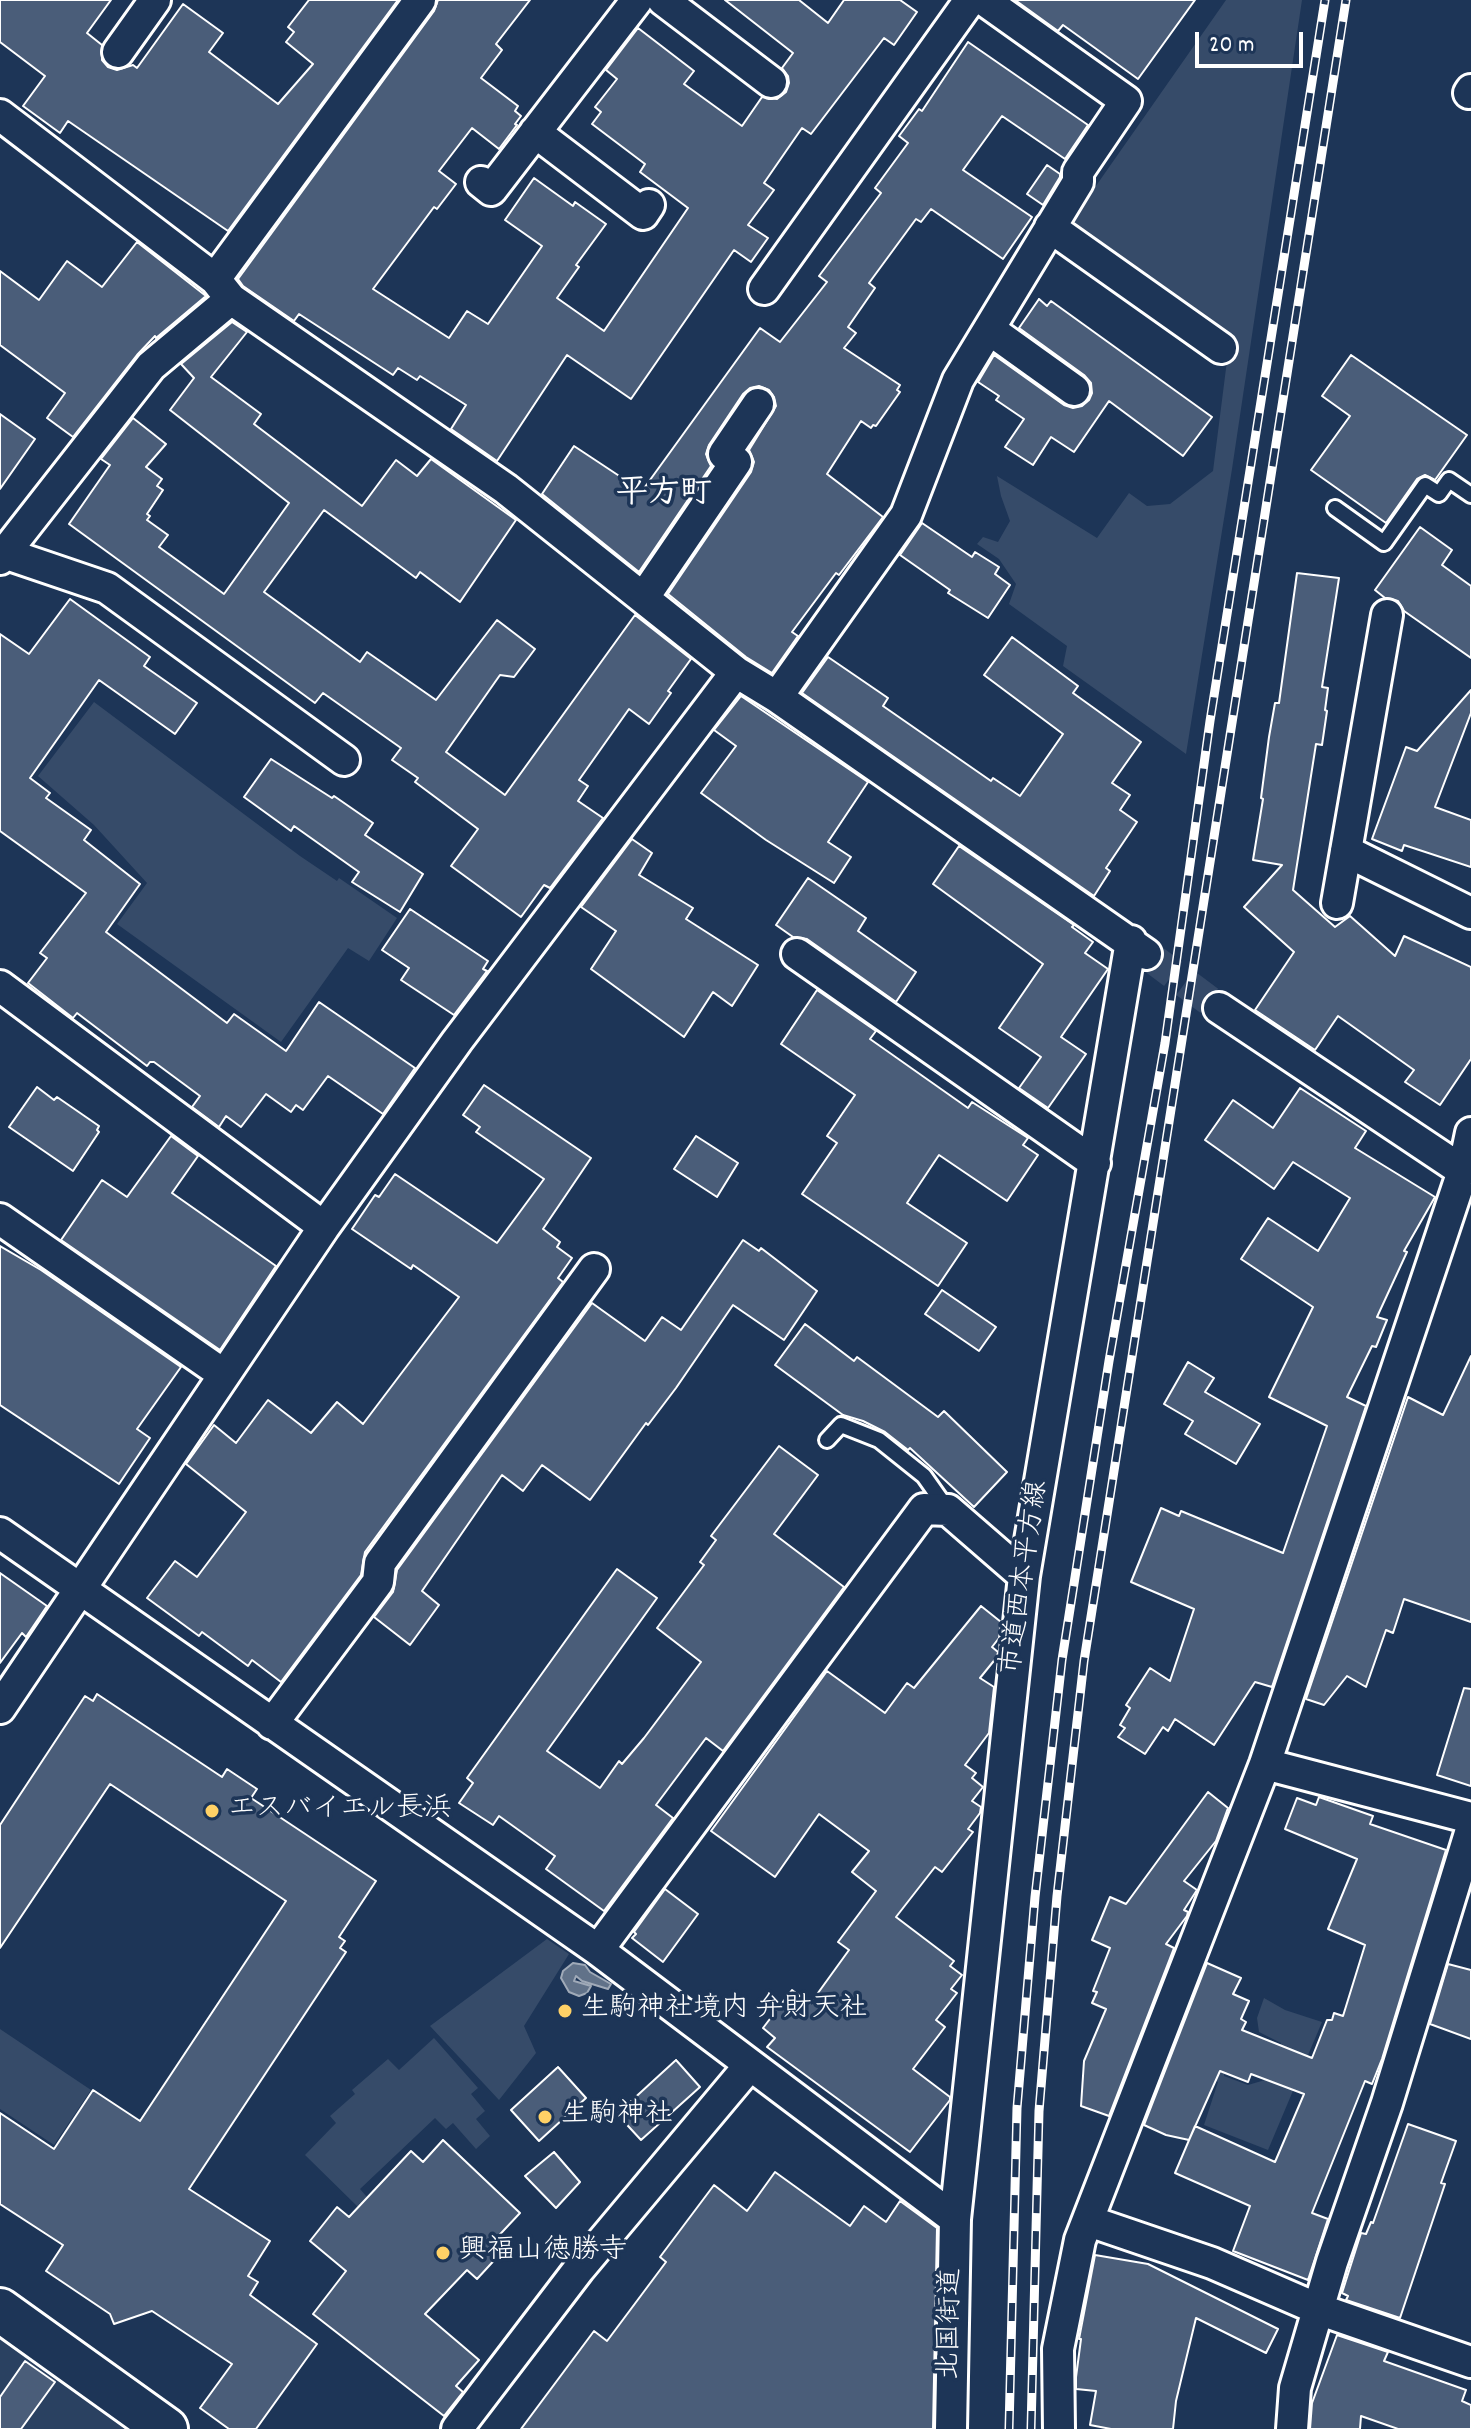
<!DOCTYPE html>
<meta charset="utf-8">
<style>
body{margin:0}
#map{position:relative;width:1471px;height:2429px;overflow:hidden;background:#1d3557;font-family:Dekko,sans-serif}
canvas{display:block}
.scale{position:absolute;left:1195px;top:32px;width:108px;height:36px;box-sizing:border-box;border:4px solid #fff;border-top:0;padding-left:10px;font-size:24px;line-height:28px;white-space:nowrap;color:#fff;-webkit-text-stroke:6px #1d3557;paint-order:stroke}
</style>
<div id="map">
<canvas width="1471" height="2429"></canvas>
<div class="scale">20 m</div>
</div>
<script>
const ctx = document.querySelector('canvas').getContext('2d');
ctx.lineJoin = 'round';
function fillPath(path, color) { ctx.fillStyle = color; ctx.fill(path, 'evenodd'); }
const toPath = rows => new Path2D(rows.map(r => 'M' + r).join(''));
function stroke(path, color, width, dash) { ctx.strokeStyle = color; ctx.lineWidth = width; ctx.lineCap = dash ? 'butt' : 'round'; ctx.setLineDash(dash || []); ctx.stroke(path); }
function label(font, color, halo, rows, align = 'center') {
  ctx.font = font + ' Dekko,"Klee One",sans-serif'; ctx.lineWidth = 7; ctx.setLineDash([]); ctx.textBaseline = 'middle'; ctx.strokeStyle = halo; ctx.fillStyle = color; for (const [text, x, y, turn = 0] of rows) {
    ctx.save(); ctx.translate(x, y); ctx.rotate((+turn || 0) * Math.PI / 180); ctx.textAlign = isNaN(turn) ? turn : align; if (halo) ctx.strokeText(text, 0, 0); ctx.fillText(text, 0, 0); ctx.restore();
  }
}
fillPath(toPath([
 [0,2334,124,2429,0,2429]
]), '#2a4161');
fillPath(toPath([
 [1226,0,1302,0,1232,469,1186,754,1063,666,1067,646,1009,604,1016,584,999,559,977,544,983,537,998,542,1010,521,1001,496,997,476,1097,538,1129,493,1147,506,1170,504,1213,471,1230,337,1070,223],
 [94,702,300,856,337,881,339,878,397,918,369,961,348,948,281,1042,117,924,147,883,94,825,38,776],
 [547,1939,569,1954,524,2026,536,2053,499,2100,430,2026],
 [1264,1998,1285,2010,1322,2022,1268,2150,1204,2125,1218,2082,1208,2074,1228,2057,1224,2076,1248,2085,1265,2080,1281,2043,1259,2032,1257,2018],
 [0,2029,91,2090,54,2145,0,2109],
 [434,2038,478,2088,471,2094,485,2111,476,2119,490,2136,476,2149,453,2123,446,2129,435,2118,360,2189,367,2197,358,2207,305,2155,336,2123,330,2116,355,2094,352,2090,388,2059,399,2070]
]), '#364b69');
const water = toPath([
 [573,1963,585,1965,590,1972,611,1984,608,1989,582,1981,576,1976,574,1981,591,1986,587,1993,579,1996,569,1992,561,1978,563,1971,573,1963]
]);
fillPath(water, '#617289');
stroke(water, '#a0aab8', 2);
const building = toPath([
 [0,0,111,0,87,33,102,45,102,60,108,67,117,70,133,65,137,68,183,4,223,33,209,52,278,104,313,64,286,42,294,32,288,27,309,0,398,0,228,231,68,121,60,133,23,106,45,76,0,42,0,0],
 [438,0,530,0,496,44,502,50,481,78,518,106,515,111,521,116,515,124,517,125,499,149,472,128,439,171,456,184,437,209,434,207,373,289,449,338,467,311,488,324,542,246,505,220,534,178,573,206,575,202,606,224,576,265,579,267,557,298,604,331,688,208,640,172,645,164,592,124,601,112,595,107,617,79,606,70,638,28,694,71,684,84,742,126,762,97,777,99,786,92,789,83,788,76,782,68,793,53,725,0,799,0,828,23,844,0,900,0,917,12,894,45,884,38,811,134,802,128,764,183,774,190,748,225,768,238,751,262,734,250,631,399,567,355,497,461,451,429,466,405,420,376,417,380,398,368,393,375,299,314,294,321,243,286,238,279,434,11,438,0],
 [1015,0,1195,0,1138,79,1063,25,1058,31,1015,0],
 [968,42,1088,125,1065,159,1002,116,963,170,1032,217,1003,259,931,209,921,222,916,219,869,283,875,288,848,327,856,333,844,348,900,385,897,390,900,392,876,426,873,425,871,428,861,421,827,474,883,517,839,575,836,573,792,632,798,636,772,673,746,657,668,594,751,472,754,462,749,450,776,406,774,397,769,390,759,386,750,388,743,394,709,445,706,454,711,466,639,572,542,494,574,446,642,491,760,328,780,342,827,282,819,276,881,193,875,188,908,143,899,136,919,109,922,111,968,42],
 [1047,165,1060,174,1060,177,1043,205,1027,194,1047,165],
 [137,242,206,296,156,338,155,336,137,355,73,437,47,418,65,393,0,345,0,271,39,300,67,261,102,287,137,242],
 [1039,299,1047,306,1051,301,1212,417,1183,456,1109,401,1074,452,1051,437,1033,465,1005,447,1024,419,996,400,999,396,978,382,994,355,1064,405,1073,408,1082,406,1089,400,1092,393,1091,383,1084,375,1019,328,1039,299],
 [232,322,247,332,211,377,261,414,254,424,362,506,396,460,417,476,431,459,516,520,460,602,420,572,416,578,324,510,264,592,360,662,367,652,436,700,497,620,535,649,514,677,500,675,446,752,505,795,635,615,691,659,668,691,671,693,649,724,629,709,579,780,588,786,578,801,603,818,550,888,544,885,521,917,451,866,478,829,415,782,418,778,392,760,401,748,323,693,315,703,69,524,110,465,101,459,133,418,166,444,146,467,162,479,157,486,163,490,147,514,150,516,147,520,168,535,159,547,224,594,289,503,170,410,194,378,181,364,232,322],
 [1351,355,1467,435,1435,480,1425,475,1417,479,1386,523,1311,470,1350,416,1322,396,1351,355],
 [0,414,35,439,0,489,0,414],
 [922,523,972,557,975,552,999,567,995,574,1010,585,988,618,948,593,950,590,900,555,922,523],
 [1420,527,1452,550,1442,565,1471,586,1471,658,1404,611,1398,601,1385,598,1375,590,1420,527],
 [1297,573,1339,578,1322,687,1328,688,1325,710,1327,711,1322,745,1316,744,1293,890,1335,927,1350,916,1395,956,1404,936,1471,967,1471,1059,1440,1105,1405,1082,1414,1070,1338,1016,1315,1050,1255,1010,1294,952,1244,907,1282,865,1253,860,1263,799,1261,798,1269,737,1275,703,1279,703,1297,573],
 [70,599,150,657,144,666,197,703,175,734,99,680,30,778,50,793,46,798,91,830,84,840,140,884,106,932,227,1023,234,1014,286,1051,319,1002,415,1068,383,1114,328,1076,303,1110,296,1105,291,1112,266,1094,241,1127,226,1116,219,1127,192,1107,200,1096,154,1062,150,1062,147,1066,77,1013,73,1018,28,983,47,958,40,953,86,893,0,831,0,634,29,654,70,599],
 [1012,637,1078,686,1073,693,1141,742,1112,783,1130,795,1120,810,1137,822,1106,868,1110,871,1094,896,802,693,828,657,888,698,883,706,991,781,993,778,1020,796,1063,734,984,675,1012,637],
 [1471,690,1471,713,1435,807,1471,820,1471,867,1404,845,1402,851,1372,839,1406,747,1417,751,1471,690],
 [741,696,868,782,828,842,851,857,834,883,766,840,701,793,736,746,714,730,741,696],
 [271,759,332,798,334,796,373,823,365,835,423,874,400,912,352,882,359,872,294,826,291,831,244,797,271,759],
 [632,839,652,853,639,875,693,908,686,919,758,965,732,1006,713,992,684,1037,591,969,616,931,581,907,632,839],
 [959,846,1074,925,1072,927,1093,942,1085,953,1108,969,1061,1037,1086,1054,1048,1108,1019,1088,1041,1057,999,1028,1043,964,933,884,959,846],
 [808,878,866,918,858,931,916,972,896,1002,807,939,793,937,776,925,808,878],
 [410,909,488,961,483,969,487,971,454,1015,401,980,409,968,382,950,410,909],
 [817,990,876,1031,870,1039,968,1108,972,1102,1028,1138,1023,1145,1038,1155,1007,1201,939,1155,907,1203,967,1243,938,1286,802,1194,837,1143,827,1136,855,1095,781,1044,817,990],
 [484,1085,591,1158,543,1229,560,1242,557,1247,572,1258,558,1278,563,1282,365,1552,361,1575,281,1682,252,1660,248,1666,202,1632,199,1636,147,1598,175,1561,197,1577,246,1512,186,1464,214,1425,236,1443,268,1400,311,1433,337,1402,363,1424,459,1297,413,1265,411,1269,352,1229,375,1195,379,1197,395,1174,497,1243,544,1179,476,1132,480,1127,463,1115,484,1085],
 [37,1087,54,1100,57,1097,99,1126,97,1130,99,1132,73,1171,9,1127,37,1087],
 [1300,1088,1366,1131,1355,1148,1435,1197,1404,1251,1407,1252,1377,1317,1387,1320,1376,1347,1372,1346,1347,1397,1366,1406,1272,1687,1255,1682,1214,1745,1175,1719,1168,1731,1163,1727,1145,1754,1118,1737,1125,1728,1120,1725,1130,1708,1126,1705,1150,1668,1170,1681,1194,1609,1131,1582,1161,1508,1179,1516,1181,1511,1283,1553,1327,1426,1269,1397,1313,1307,1241,1259,1268,1218,1318,1251,1350,1198,1293,1162,1274,1189,1205,1140,1233,1100,1273,1128,1300,1088],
 [171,1136,198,1156,172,1193,276,1266,220,1350,61,1240,102,1180,127,1197,171,1136],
 [696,1136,738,1163,717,1197,674,1169,696,1136],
 [743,1240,759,1251,761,1248,817,1291,784,1340,733,1305,676,1388,648,1425,646,1423,590,1500,542,1465,523,1491,502,1475,422,1591,439,1605,410,1645,374,1617,393,1592,397,1570,592,1303,645,1341,662,1317,681,1330,743,1240],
 [0,1246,41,1270,181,1367,137,1429,150,1438,119,1484,0,1405,0,1246],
 [942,1290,996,1327,979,1351,925,1314,942,1290],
 [805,1324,854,1361,857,1357,938,1417,944,1411,1007,1472,974,1507,910,1448,908,1450,885,1432,863,1421,843,1415,775,1365,805,1324],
 [1471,1356,1471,1622,1404,1599,1393,1633,1386,1630,1366,1687,1347,1676,1324,1705,1306,1699,1408,1397,1443,1415,1471,1356],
 [1188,1362,1214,1378,1205,1392,1260,1424,1236,1464,1185,1434,1193,1421,1164,1404,1188,1362],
 [779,1446,818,1475,774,1534,844,1587,723,1751,706,1738,656,1805,673,1818,604,1911,546,1869,555,1856,499,1816,493,1825,459,1803,473,1783,467,1778,617,1569,657,1598,547,1751,600,1788,619,1761,622,1764,644,1738,701,1662,657,1628,704,1565,700,1562,716,1540,711,1536,779,1446],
 [0,1573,47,1606,26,1637,22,1633,0,1663,0,1573],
 [981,1606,1001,1622,999,1638,992,1647,998,1652,997,1657,980,1678,994,1687,989,1733,965,1765,976,1773,972,1778,983,1787,972,1801,981,1807,980,1813,968,1829,973,1832,942,1872,935,1867,896,1917,954,1961,950,1966,962,1975,951,1989,957,1993,936,2020,945,2027,913,2069,950,2097,950,2100,910,2152,767,2047,775,2038,763,2028,792,1990,810,2004,849,1950,838,1942,876,1891,852,1872,869,1851,819,1814,775,1877,711,1831,827,1671,885,1713,907,1683,914,1688,981,1606],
 [1464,1688,1471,1689,1471,1786,1437,1775,1464,1688],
 [97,1694,222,1777,227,1769,257,1789,251,1798,376,1881,339,1937,345,1941,340,1948,346,1952,189,2189,270,2241,248,2276,258,2282,250,2295,317,2344,256,2429,229,2429,200,2408,232,2364,152,2311,114,2324,110,2314,46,2271,63,2245,0,2204,0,2113,54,2149,93,2090,140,2121,286,1901,110,1784,0,1948,0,1825,85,1696,93,1701,97,1694],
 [1208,1792,1228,1808,1216,1841,1184,1881,1197,1890,1184,1910,1188,1912,1187,1916,1166,1944,1174,1948,1109,2116,1081,2106,1084,2061,1106,2009,1092,2003,1097,1992,1093,1991,1110,1948,1092,1940,1110,1897,1126,1904,1208,1792],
 [1319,1797,1373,1816,1370,1824,1446,1850,1382,2059,1372,2084,1365,2081,1312,2213,1328,2219,1308,2280,1233,2251,1250,2206,1175,2173,1195,2126,1275,2162,1304,2094,1251,2074,1248,2082,1220,2071,1189,2140,1166,2135,1144,2125,1207,1963,1241,1978,1233,1994,1249,2001,1241,2019,1246,2022,1242,2030,1312,2058,1327,2020,1332,2020,1334,2013,1343,2016,1365,1945,1328,1929,1357,1859,1285,1829,1297,1798,1316,1805,1319,1797],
 [665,1889,698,1914,663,1962,632,1938,636,1934,634,1932,665,1889],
 [1448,1964,1471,1970,1471,2039,1430,2024,1448,1964],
 [676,2060,700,2087,641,2140,617,2114,676,2060],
 [558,2067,586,2098,539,2141,511,2110,558,2067],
 [1408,2124,1456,2141,1441,2183,1445,2184,1400,2318,1346,2300,1348,2296,1342,2293,1361,2233,1366,2234,1371,2222,1373,2223,1408,2124],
 [443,2140,520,2213,490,2245,500,2254,477,2279,467,2270,425,2314,479,2360,456,2386,463,2392,444,2416,313,2314,346,2271,310,2241,337,2207,349,2217,411,2151,423,2162,443,2140],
 [554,2152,580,2182,556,2208,525,2176,554,2152],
 [775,2172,850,2226,864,2206,886,2222,900,2201,937,2228,933,2429,521,2429,594,2331,607,2341,666,2262,660,2257,714,2185,747,2211,775,2172],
 [1095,2255,1148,2264,1278,2329,1266,2353,1196,2318,1176,2401,1173,2429,1111,2429,1090,2425,1096,2391,1076,2389,1076,2377,1081,2339,1079,2339,1095,2255],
 [1337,2335,1388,2352,1384,2361,1466,2390,1462,2401,1471,2405,1471,2429,1398,2429,1361,2416,1360,2429,1310,2429,1312,2403,1337,2335],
 [25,2361,55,2382,21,2429,0,2429,0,2397,25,2361]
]);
fillPath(building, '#4a5d79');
stroke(building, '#fff', 2);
stroke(toPath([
 [1149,956,1219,1008]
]), '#344968', 30, [30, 15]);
const lane = toPath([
 [1335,508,1384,543,1425,485,1439,494,1449,480,1471,495],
 [827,1440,841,1425,879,1440,924,1476,948,1510]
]);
const street = toPath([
 [663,0,771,82],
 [118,52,155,0],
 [1469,93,1471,90],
 [0,115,215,279,231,299,506,489,736,672,777,697,1146,954],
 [535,132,643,214,649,205],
 [481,182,491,190,637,0],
 [1050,227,1221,348],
 [215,279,420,0],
 [764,289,970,0],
 [989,329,1074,390],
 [4,553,107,588,344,760],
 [0,559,151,366,231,299],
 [644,597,736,462,724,454,758,404],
 [777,697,906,515,958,380,1078,182,1078,172,1126,101,984,0],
 [1346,851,1471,913],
 [1337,903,1387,615],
 [797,954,1095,1163],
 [0,986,324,1227],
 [1219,1008,1463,1171],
 [0,1219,223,1374],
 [0,1533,598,1950,955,2219],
 [0,1708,324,1227,457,1041,736,672],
 [272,1724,378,1582,380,1563,594,1269],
 [1265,1764,1471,1818],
 [598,1950,924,1509,948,1510,1024,1576],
 [1089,2221,1212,2263,1318,2309,1471,2362],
 [457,2429,579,2269,750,2065],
 [951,2429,955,2219,1024,1576,1131,941],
 [1059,2429,1058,2349,1080,2240,1265,1764,1463,1171,1471,1133],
 [1292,2429,1295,2388,1332,2262,1387,2103,1471,1830]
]);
const secondary = toPath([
 [0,2310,166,2429]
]);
stroke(lane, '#fff', 20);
stroke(street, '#fff', 36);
stroke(secondary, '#fff', 48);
stroke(lane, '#1d3557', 14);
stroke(street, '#1d3557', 30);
stroke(secondary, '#1d3557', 42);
const rail = toPath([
 [1009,2429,1017,2108,1035,1897,1062,1660,1109,1361,1165,1043,1210,721,1325,0],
 [1031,2429,1039,2111,1057,1896,1084,1661,1346,0]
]);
stroke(rail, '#fff', 9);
stroke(rail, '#1d3557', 6, [18]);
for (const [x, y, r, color] of [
 [212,1811,8,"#ffd166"],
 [565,2011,8,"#ffd166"],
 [545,2117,8,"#ffd166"],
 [443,2253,8,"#ffd166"]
]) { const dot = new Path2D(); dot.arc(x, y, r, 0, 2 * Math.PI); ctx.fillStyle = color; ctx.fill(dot); stroke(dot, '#1d3557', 3); }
label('28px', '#fff', '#1d3557', [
 ["市道西本平方線",1027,1578,-82],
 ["北国街道",953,2324,-89]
]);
label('28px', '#fff', '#1d3557', [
 ["エスバイエル長浜",228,1811],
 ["生駒神社境内 弁財天社",581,2011],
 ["生駒神社",561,2117],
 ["興福山徳勝寺",459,2253]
], 'left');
label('bold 32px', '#fff', '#1d3557', [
 ["平方町",664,497]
]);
</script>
